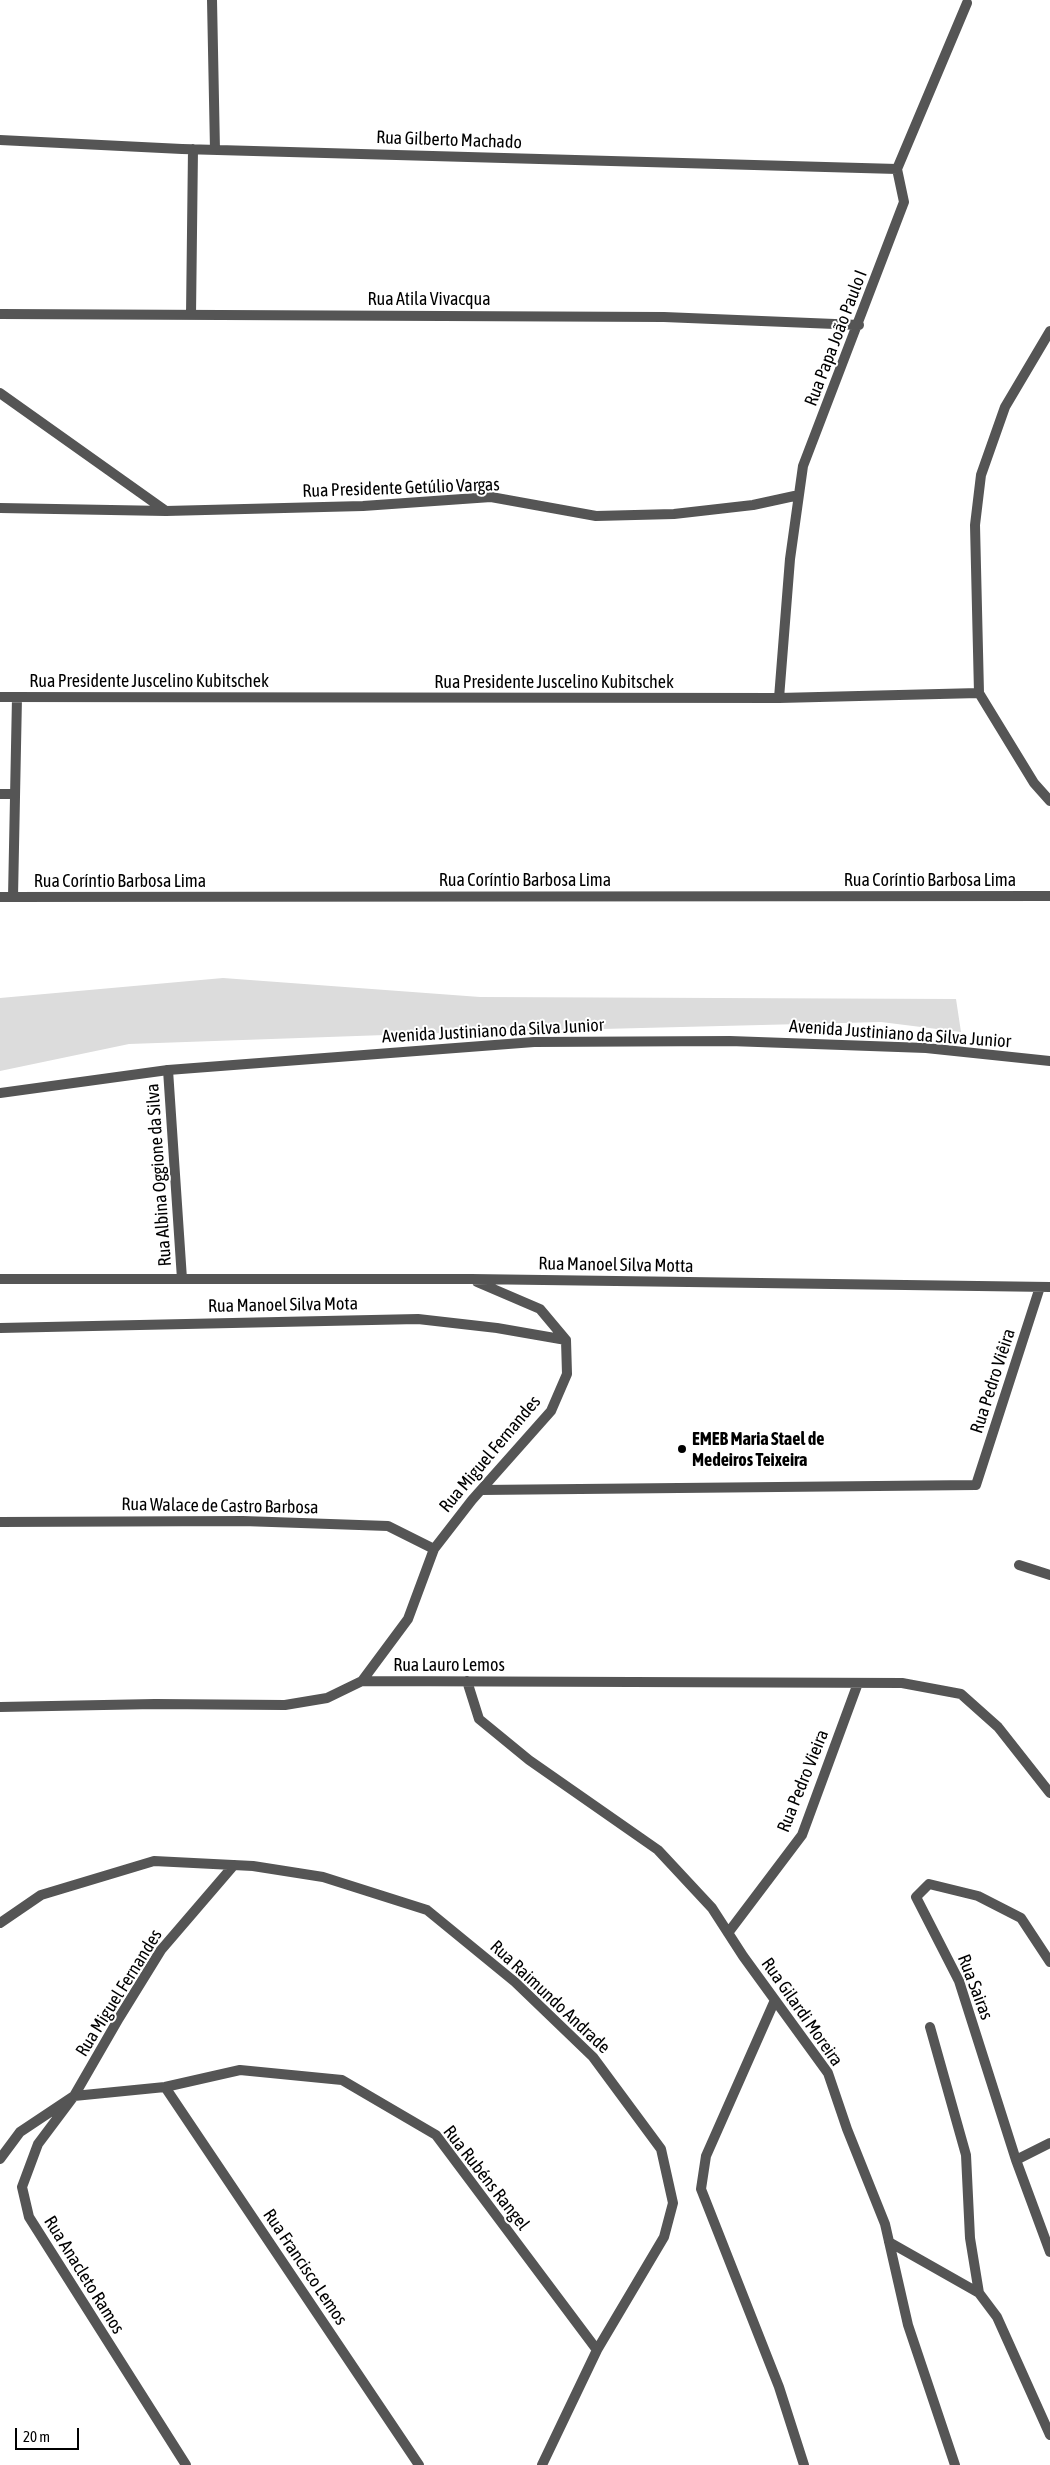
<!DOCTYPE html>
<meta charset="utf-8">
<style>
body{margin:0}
#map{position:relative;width:1050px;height:2465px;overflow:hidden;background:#fff;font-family:"Asap Condensed",sans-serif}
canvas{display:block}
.scale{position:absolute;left:15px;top:2428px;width:64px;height:22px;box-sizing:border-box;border:2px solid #000;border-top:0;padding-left:6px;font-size:15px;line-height:18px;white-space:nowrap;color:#000;-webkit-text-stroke:4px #fff;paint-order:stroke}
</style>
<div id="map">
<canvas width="1050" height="2465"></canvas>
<div class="scale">20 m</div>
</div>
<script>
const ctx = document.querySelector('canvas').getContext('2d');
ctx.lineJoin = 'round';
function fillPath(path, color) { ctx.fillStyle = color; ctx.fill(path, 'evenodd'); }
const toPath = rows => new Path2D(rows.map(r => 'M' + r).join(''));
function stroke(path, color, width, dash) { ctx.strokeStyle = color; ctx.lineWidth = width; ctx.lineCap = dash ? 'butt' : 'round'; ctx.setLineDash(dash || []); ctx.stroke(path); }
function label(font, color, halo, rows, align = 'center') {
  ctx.font = font + ' "Asap Condensed",sans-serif'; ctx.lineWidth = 4; ctx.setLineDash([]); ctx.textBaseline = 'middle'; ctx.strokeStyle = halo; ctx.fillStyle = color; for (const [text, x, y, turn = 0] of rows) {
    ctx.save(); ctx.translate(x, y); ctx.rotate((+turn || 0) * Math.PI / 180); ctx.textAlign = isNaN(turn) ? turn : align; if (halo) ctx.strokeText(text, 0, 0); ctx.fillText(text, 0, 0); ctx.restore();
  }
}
fillPath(toPath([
 [223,978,480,997,956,999,961,1032,881,1022,442,1033,129,1044,0,1071,0,998]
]), '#dcdcdc');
stroke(toPath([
 [212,0,215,150],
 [0,140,182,149,897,169],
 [0,314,664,317,859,325],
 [191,315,193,149],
 [0,393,166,511],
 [0,508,166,511,363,506,491,497,596,516,674,514,753,505,799,495],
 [979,693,975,525,981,475,1005,407,1050,331],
 [0,697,779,698,979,693,1034,783,1050,801],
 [779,698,790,559,803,466,904,202,897,169,967,3],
 [0,794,15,794],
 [0,897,1050,896],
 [13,897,17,697],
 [168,1070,182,1279],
 [0,1279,471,1279,1050,1287],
 [0,1328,418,1319,497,1328,566,1340],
 [481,1490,976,1485,1040,1287],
 [0,1522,243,1521,388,1526,434,1549],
 [1019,1565,1050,1575],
 [362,1681,408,1619,434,1549,472,1500,551,1411,567,1374,566,1340,540,1309,477,1282],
 [467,1681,479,1719,529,1760,658,1850,712,1908,743,1956,828,2073,847,2129,885,2224,908,2325,955,2465],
 [0,1707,155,1704,285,1705,327,1698,362,1681,902,1683,961,1694,998,1727,1050,1793],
 [0,1923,41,1895,154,1861,253,1866,323,1877,427,1910,515,1982,593,2057,661,2149,673,2203,664,2237,597,2350,542,2465],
 [728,1933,802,1835,858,1683],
 [1050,1962,1021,1918,978,1896,929,1884,916,1897,959,1981,1016,2160,1050,2252],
 [775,2000,706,2156,701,2189,779,2387,804,2465],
 [930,2027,966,2155,970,2238,979,2293],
 [165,2087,419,2465],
 [0,2159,20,2132,74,2096,165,2087,240,2070,342,2080,436,2135,597,2350],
 [1016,2160,1050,2143],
 [889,2242,979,2293,997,2317,1050,2435],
 [186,2465,29,2217,22,2187,38,2144,74,2096,119,2018,161,1950,234,1865]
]), '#555', 10);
stroke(toPath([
 [0,1093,168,1070,534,1042,730,1041,926,1048,1050,1061]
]), '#555', 10);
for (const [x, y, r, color] of [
 [682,1449,5,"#000"]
]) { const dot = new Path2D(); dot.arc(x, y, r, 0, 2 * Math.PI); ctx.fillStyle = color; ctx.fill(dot); stroke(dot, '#fff', 2); }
label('18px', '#000', '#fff', [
 ["Rua Gilberto Machado",449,140,2],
 ["Rua Atila Vivacqua",429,299],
 ["Rua Papa João Paulo I",836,338,-69],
 ["Rua Presidente Getúlio Vargas",401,488,-2],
 ["Rua Presidente Juscelino Kubitschek",149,681],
 ["Rua Presidente Juscelino Kubitschek",554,682],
 ["Rua Coríntio Barbosa Lima",525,880],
 ["Rua Coríntio Barbosa Lima",930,880],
 ["Rua Coríntio Barbosa Lima",120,881],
 ["Avenida Justiniano da Silva Junior",493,1031,-3],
 ["Avenida Justiniano da Silva Junior",900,1034,4],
 ["Rua Albina Oggione da Silva",159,1175,-94],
 ["Rua Manoel Silva Motta",616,1265,1],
 ["Rua Manoel Silva Mota",283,1305,-1],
 ["Rua Pedro Viêira",993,1381,-72],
 ["Rua Miguel Fernandes",490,1454,-50],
 ["Rua Walace de Castro Barbosa",220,1506,1],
 ["Rua Lauro Lemos",449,1665],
 ["Rua Pedro Vieira",803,1781,-68],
 ["Rua Sairas",975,1987,69],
 ["Rua Miguel Fernandes",119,1993,-58],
 ["Rua Raimundo Andrade",550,1997,43],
 ["Rua Gilardi Moreira",802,2012,55],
 ["Rua Rubéns Rangel",486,2178,52],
 ["Rua Francisco Lemos",305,2267,56],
 ["Rua Anacleto Ramos",84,2275,58]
]);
label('bold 18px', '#000', '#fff', [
 ["EMEB Maria Stael de",692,1439],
 ["Medeiros Teixeira",692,1460]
], 'left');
</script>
